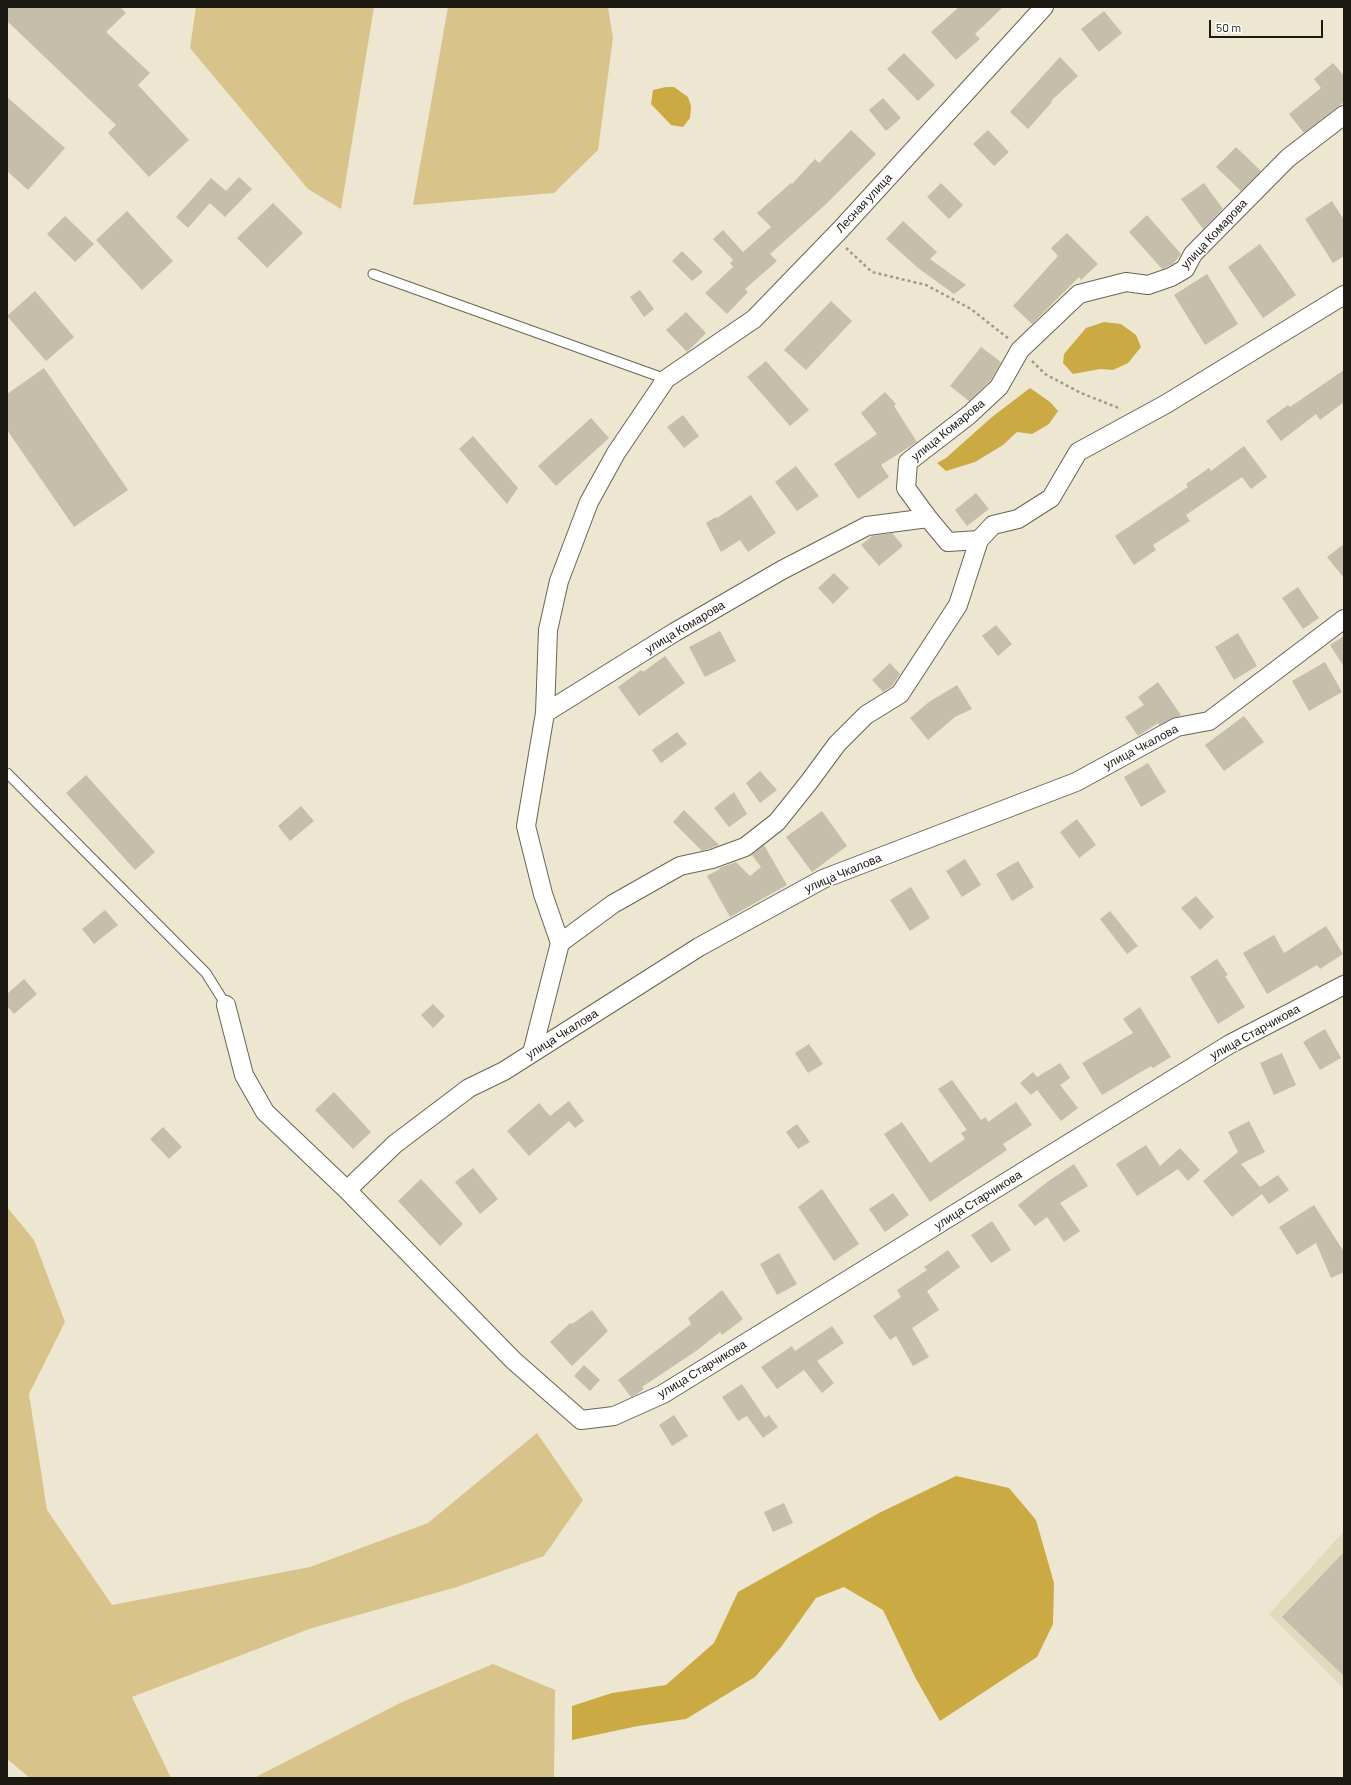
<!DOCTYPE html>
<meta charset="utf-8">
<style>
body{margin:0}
#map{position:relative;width:1351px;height:1785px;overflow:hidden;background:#ede6d1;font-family:Barlow,sans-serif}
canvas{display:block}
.frame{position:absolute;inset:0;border:8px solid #1c1912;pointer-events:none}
.scale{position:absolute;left:1209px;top:20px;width:114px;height:18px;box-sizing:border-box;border:2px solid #1c1912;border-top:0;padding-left:5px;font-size:12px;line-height:14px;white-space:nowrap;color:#1c1912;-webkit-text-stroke:3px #fff;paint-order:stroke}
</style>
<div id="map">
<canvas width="1351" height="1785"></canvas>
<div class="frame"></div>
<div class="scale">50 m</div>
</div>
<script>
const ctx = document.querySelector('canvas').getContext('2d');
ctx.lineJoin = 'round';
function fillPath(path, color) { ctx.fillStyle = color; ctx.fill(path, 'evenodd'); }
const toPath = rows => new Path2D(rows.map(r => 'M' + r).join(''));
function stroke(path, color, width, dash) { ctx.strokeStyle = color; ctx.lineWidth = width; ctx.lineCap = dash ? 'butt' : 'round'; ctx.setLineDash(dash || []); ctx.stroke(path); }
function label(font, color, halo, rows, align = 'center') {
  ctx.font = font + ' Barlow,sans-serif'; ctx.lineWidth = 3; ctx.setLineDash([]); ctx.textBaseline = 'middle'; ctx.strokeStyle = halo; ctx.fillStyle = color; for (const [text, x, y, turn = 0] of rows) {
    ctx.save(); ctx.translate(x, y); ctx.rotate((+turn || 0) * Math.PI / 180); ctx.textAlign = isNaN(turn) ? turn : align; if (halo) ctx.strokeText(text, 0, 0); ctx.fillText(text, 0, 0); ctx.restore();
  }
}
fillPath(toPath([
 [1344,1531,1344,1689,1269,1614]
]), '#e3d9bd');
fillPath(toPath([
 [196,7,374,7,341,209,308,189,190,48],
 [448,7,608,7,613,38,598,150,554,193,413,205],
 [7,1207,34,1240,65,1322,29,1394,47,1510,112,1605,310,1567,428,1523,537,1433,583,1500,544,1556,457,1587,312,1628,132,1697,171,1778,30,1778,7,1759],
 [493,1664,555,1690,554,1778,254,1778,400,1703]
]), '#d8c48a');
fillPath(toPath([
 [666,87,674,87,688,97,691,106,690,118,683,127,671,125,651,104,653,90],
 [1104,322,1121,324,1136,335,1141,347,1128,363,1113,370,1100,369,1073,374,1063,363,1064,354,1086,328],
 [1030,388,1050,402,1058,411,1049,424,1032,434,1017,432,1003,445,975,462,946,471,937,463,946,458,992,417],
 [956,1476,1009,1488,1036,1520,1054,1583,1053,1624,1037,1657,940,1721,915,1677,883,1610,844,1587,816,1598,781,1647,755,1677,686,1719,638,1726,572,1740,572,1706,612,1693,666,1685,714,1643,738,1592,879,1513]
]), '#cba943');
fillPath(toPath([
 [7,7,120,7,126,13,106,32,150,73,138,85,189,140,149,177,108,133,116,125,7,21],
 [959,7,1003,7,975,34,980,39,956,60,931,32],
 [1104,11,1122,33,1099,52,1081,29],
 [904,53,935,85,918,101,887,69],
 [1060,57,1078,76,1051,101,1052,102,1028,129,1010,112],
 [1333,63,1344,76,1344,102,1304,133,1289,114,1321,88,1314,79],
 [7,97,65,148,28,190,7,171],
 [883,98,901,118,886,131,869,110],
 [851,130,876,154,824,206,770,254,777,261,745,289,748,292,727,314,705,293,733,267,730,263,733,260,713,239,723,230,743,252,771,227,757,213,791,183,792,184,815,159,819,163],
 [988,130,1009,152,994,166,973,144],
 [1236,147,1261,171,1241,191,1216,167],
 [239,177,252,189,225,217,210,203,188,228,176,217,211,178,226,191],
 [941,183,963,205,949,219,927,197],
 [1204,183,1223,209,1203,229,1181,199],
 [1332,201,1344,220,1344,256,1333,263,1305,219],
 [273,203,303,233,267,268,237,238],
 [127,211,173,261,142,290,96,240],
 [1147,215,1181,254,1173,264,1162,269,1129,232],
 [65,216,94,244,75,262,47,234],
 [903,221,937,252,930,259,966,285,954,294,918,268,886,239],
 [1067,233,1098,264,1081,280,1079,277,1032,324,1013,306,1058,256,1051,248],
 [1260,244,1296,295,1263,318,1228,267],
 [682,251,703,272,692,281,672,261],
 [1207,274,1238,324,1205,345,1174,295],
 [640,290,654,309,644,317,630,297],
 [35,291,74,337,46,361,7,316],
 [831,301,852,321,806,370,784,350],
 [686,312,706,333,687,352,666,330],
 [981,347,1001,362,991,380,969,401,950,386],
 [766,361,809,410,790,426,747,377],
 [44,368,128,490,74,527,7,430,7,394],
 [1344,370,1344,402,1320,420,1316,414,1281,441,1266,421,1288,405,1290,407],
 [885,392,896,404,894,406,917,442,881,465,889,477,858,499,834,464,877,434,861,413],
 [683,415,699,436,684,448,667,427],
 [591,418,609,438,556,486,538,466],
 [473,436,518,488,507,504,459,449],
 [1244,446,1267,477,1251,489,1242,477,1186,515,1190,521,1153,545,1156,550,1134,565,1115,536,1188,487,1186,484,1209,468,1211,471],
 [796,466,819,496,797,511,775,482],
 [976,493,989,509,967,526,955,510],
 [751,495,776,533,748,552,740,540,721,552,706,523,716,517,717,518],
 [892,533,903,546,879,566,861,545,872,536],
 [1344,544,1344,578,1327,557],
 [834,573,849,588,833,604,818,588],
 [1298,587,1319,618,1303,629,1282,598],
 [996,625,1012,644,998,656,982,636],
 [720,631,736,661,705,677,689,647],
 [1238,633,1257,666,1234,680,1215,647],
 [1344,636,1344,667,1330,645],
 [665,656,685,683,639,716,618,687,641,670,643,672],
 [1325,662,1342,692,1309,711,1292,681],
 [890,663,900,674,892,686,883,692,872,680],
 [1158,682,1181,715,1159,725,1158,723,1138,736,1125,717,1144,705,1138,697],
 [957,685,972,709,955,717,928,740,910,718,929,702],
 [1244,716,1264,742,1224,771,1205,745],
 [677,732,687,744,661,763,652,750],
 [1148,763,1166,792,1141,807,1124,777],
 [760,771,777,790,760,803,746,783],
 [86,775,155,852,135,870,66,793],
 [734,792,747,814,729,827,714,808],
 [301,806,314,821,290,841,278,826],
 [684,810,719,845,702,851,673,822],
 [822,811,847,846,812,872,786,837],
 [1077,819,1096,845,1079,858,1060,832],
 [764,845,787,885,730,917,707,876,720,869,719,868,736,862,750,876,761,867,752,855],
 [965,859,981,885,962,897,946,871],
 [1018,861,1034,887,1012,901,996,874],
 [911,887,930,918,910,931,890,900],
 [1196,896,1214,917,1200,930,1181,908],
 [105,910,118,925,94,944,82,929],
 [1110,911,1138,946,1127,954,1100,919],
 [1326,926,1343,954,1320,969,1317,965,1267,994,1243,953,1274,935,1284,953],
 [1217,959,1228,975,1225,976,1245,1007,1218,1024,1190,977],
 [24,979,37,994,14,1014,7,1006,7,994],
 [433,1004,445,1016,433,1028,421,1015],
 [1140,1007,1171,1057,1153,1068,1151,1066,1102,1095,1082,1063,1133,1033,1123,1019],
 [1325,1029,1341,1058,1320,1070,1303,1042],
 [809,1044,823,1064,808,1073,795,1053],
 [1282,1053,1296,1085,1274,1095,1260,1063],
 [1060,1063,1070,1078,1060,1085,1078,1108,1061,1121,1037,1090,1031,1095,1020,1083,1033,1072,1037,1077],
 [952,1080,981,1120,986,1117,988,1122,1016,1102,1032,1125,1003,1144,1007,1150,930,1202,884,1134,902,1122,930,1163,965,1139,961,1133,967,1130,938,1089],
 [334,1092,371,1132,353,1149,315,1110],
 [569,1101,584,1121,575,1128,569,1121,529,1156,507,1131,539,1103,550,1116],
 [1249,1121,1265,1152,1241,1164,1260,1187,1278,1175,1289,1190,1269,1204,1262,1194,1232,1217,1203,1181,1238,1152,1228,1132],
 [797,1124,810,1142,798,1149,786,1132],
 [163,1127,182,1147,169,1159,150,1139],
 [1146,1145,1160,1166,1180,1148,1200,1170,1188,1181,1178,1169,1137,1196,1116,1164],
 [1074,1164,1088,1186,1060,1203,1080,1231,1064,1242,1047,1217,1035,1226,1018,1205,1050,1180],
 [473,1168,498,1199,480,1214,455,1182],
 [421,1179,463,1224,440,1246,398,1201],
 [822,1189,859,1244,834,1261,798,1207],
 [893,1193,909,1215,885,1232,869,1209],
 [1314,1205,1344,1252,1344,1272,1331,1278,1316,1243,1297,1255,1279,1227],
 [992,1221,1011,1250,991,1263,971,1235],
 [948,1250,960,1267,927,1291,939,1310,912,1328,929,1357,913,1366,896,1336,890,1340,873,1316,901,1297,897,1290,927,1270,924,1267],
 [779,1253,797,1284,777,1295,760,1264],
 [722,1290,743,1319,722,1335,720,1332,696,1351,642,1387,644,1389,637,1394,631,1397,618,1380,691,1324,688,1318],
 [592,1310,608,1331,572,1366,550,1342,570,1323,572,1324],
 [832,1326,844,1343,817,1361,834,1383,822,1393,804,1370,777,1389,761,1367,792,1346,795,1351],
 [584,1365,600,1380,590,1391,574,1376],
 [742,1384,765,1418,769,1415,778,1427,763,1438,747,1416,738,1421,722,1397],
 [674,1415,688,1436,672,1446,659,1425],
 [784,1503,793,1523,773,1532,764,1512],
 [1344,1552,1344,1676,1282,1617]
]), '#c5beaa');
const lane = toPath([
 [373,274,666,379],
 [7,773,206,973,226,1005]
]);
const street = toPath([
 [928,518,948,542,979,540],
 [545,713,675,632,782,570,867,526,928,518,906,488,908,462,969,415,999,387,1020,350,1079,294,1126,282,1148,285,1171,277,1185,269,1193,254,1288,158,1344,115],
 [560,943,613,904,680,866,712,859,745,847,777,822,809,782,837,744,866,715,900,694,958,605,979,540,993,525,1018,519,1051,498,1078,452,1166,404,1344,295],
 [226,1005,244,1075,265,1112,347,1190,513,1360,581,1420,614,1416,663,1394,1230,1044,1344,985],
 [532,1053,560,943,543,894,526,826,545,713,548,630,559,581,589,502,616,453,666,379,754,319,841,229,1044,7],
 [347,1190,395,1144,469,1088,504,1071,699,947,823,879,1076,782,1177,727,1209,721,1344,619]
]);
stroke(lane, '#6b6452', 11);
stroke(street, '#6b6452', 20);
stroke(toPath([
 [846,248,872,272,926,285,971,309,1009,339],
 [1032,361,1045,374,1081,393,1121,409]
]), '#9f9a8a', 2.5, [3, 3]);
stroke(lane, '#fff', 9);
stroke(street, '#fff', 18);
label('12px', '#1c1912', '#fff', [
 ["Лесная улица",864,203,-47],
 ["улица Комарова",1214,234,-47],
 ["улица Комарова",948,430,-39],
 ["улица Комарова",685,627,-31],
 ["улица Чкалова",1141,747,-28],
 ["улица Чкалова",843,873,-23],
 ["улица Старчикова",1255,1032,-29],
 ["улица Чкалова",562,1034,-32],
 ["улица Старчикова",978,1200,-32],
 ["улица Старчикова",702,1369,-31]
]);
</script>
